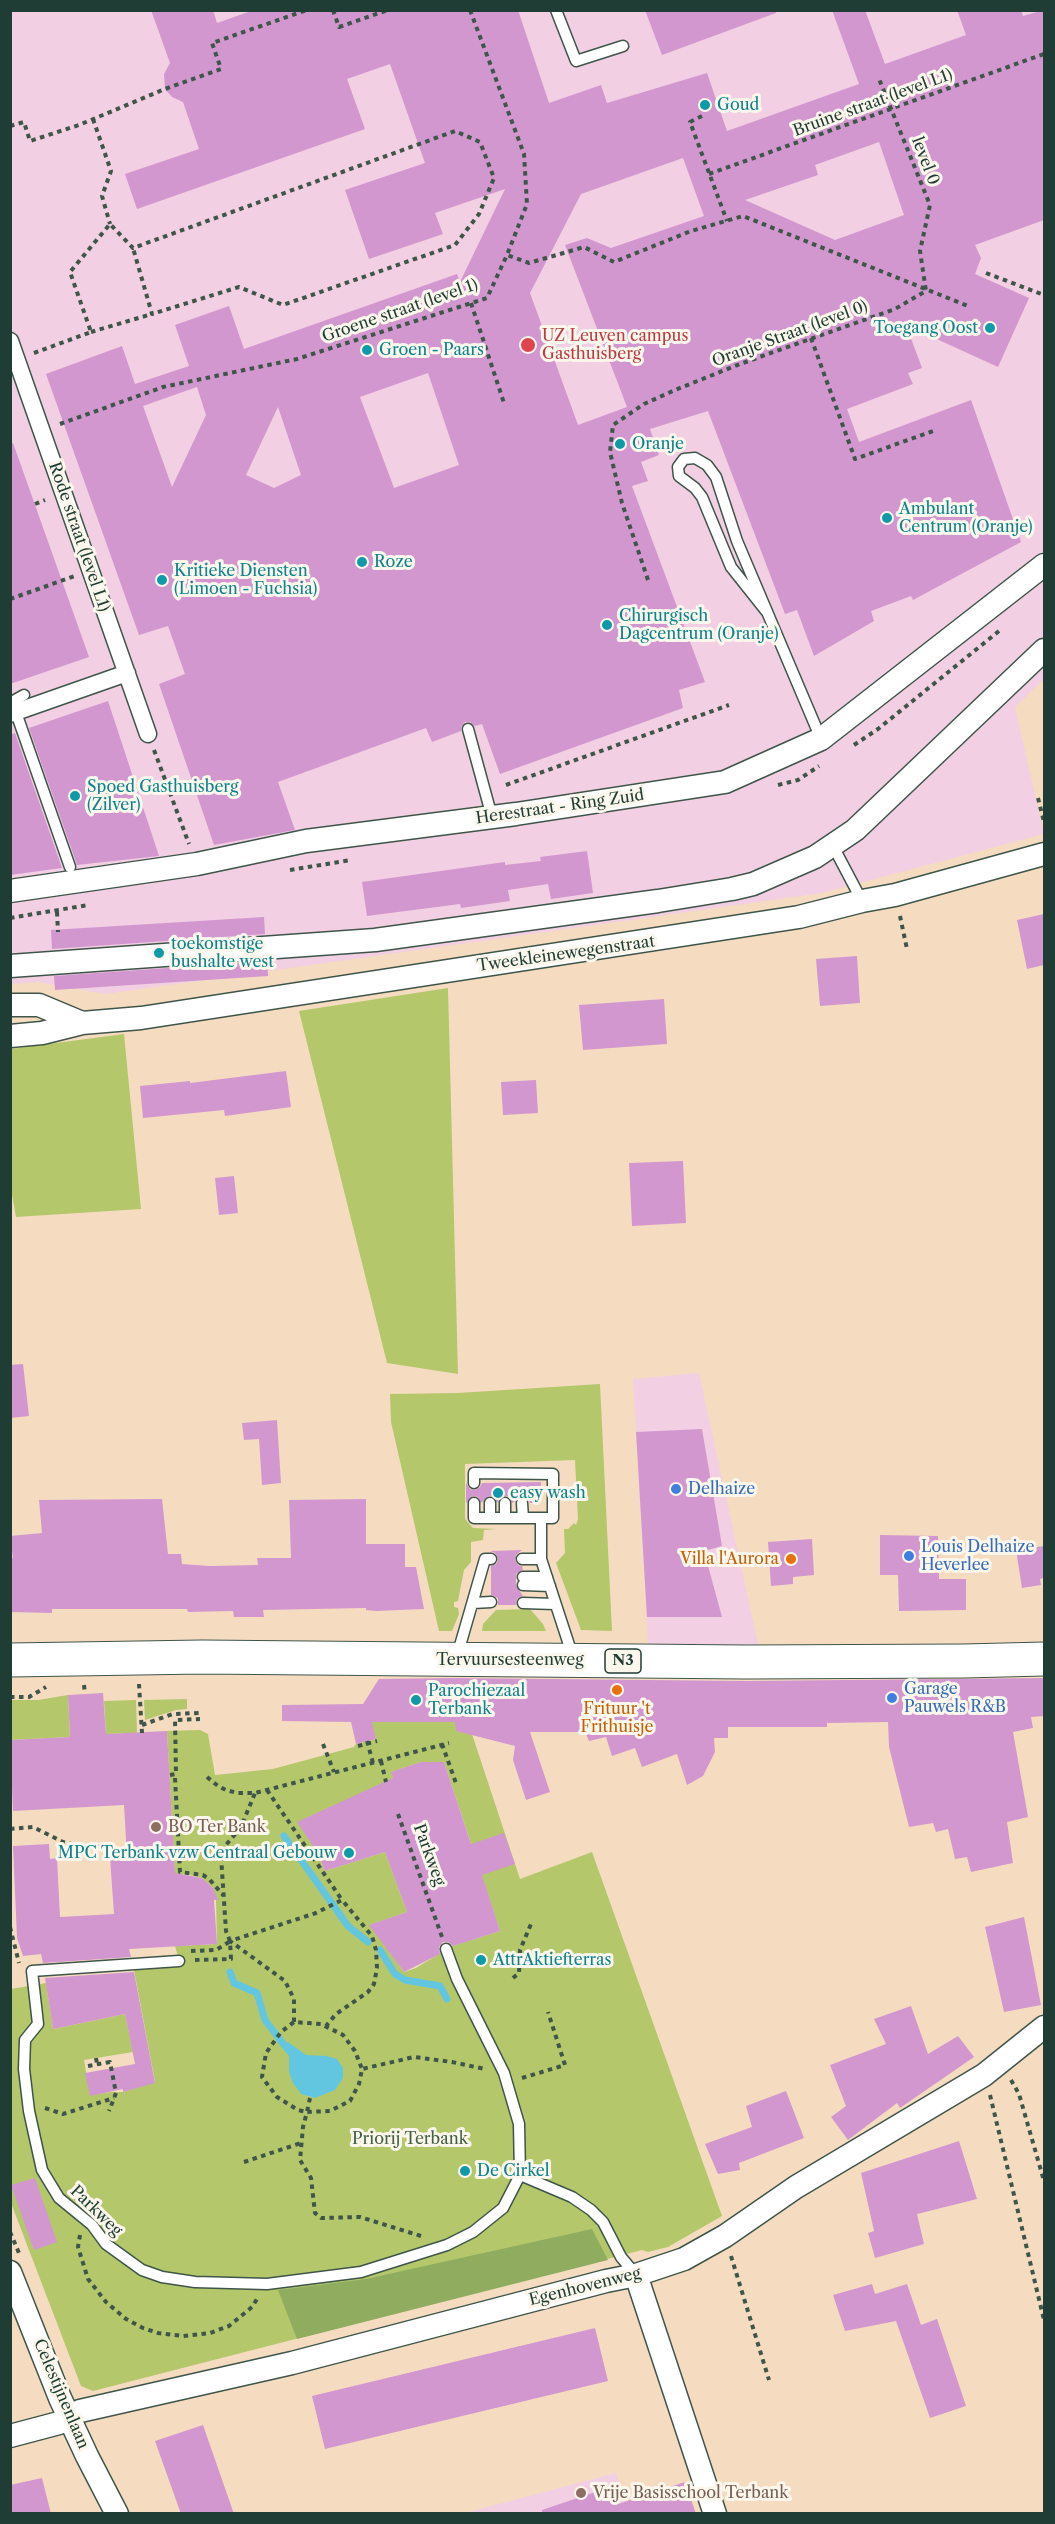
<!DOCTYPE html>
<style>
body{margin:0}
#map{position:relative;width:1055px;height:2524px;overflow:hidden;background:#f5dcc1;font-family:"Libre Caslon Text",serif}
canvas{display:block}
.frame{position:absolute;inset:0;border:12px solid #1f3d34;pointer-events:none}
</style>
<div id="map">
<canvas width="1055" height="2524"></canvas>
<div class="frame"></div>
</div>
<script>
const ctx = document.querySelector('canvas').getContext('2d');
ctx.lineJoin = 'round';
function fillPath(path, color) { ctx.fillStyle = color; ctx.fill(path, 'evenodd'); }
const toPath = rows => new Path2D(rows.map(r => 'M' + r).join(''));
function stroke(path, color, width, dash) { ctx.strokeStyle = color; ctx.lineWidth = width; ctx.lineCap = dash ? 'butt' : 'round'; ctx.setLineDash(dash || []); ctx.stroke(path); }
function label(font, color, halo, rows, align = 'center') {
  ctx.font = font + ' "Libre Caslon Text",serif'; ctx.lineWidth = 6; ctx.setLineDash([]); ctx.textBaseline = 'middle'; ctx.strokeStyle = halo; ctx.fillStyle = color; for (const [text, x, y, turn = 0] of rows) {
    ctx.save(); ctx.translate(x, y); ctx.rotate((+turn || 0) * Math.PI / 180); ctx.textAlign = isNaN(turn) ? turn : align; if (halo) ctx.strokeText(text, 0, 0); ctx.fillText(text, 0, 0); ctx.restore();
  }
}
fillPath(toPath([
 [11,11,1044,11,1044,679,1015,707,1044,834,822,893,105,994,37,982,11,984],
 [699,1373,762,1662,649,1661,633,1379],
 [616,2473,629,2513,461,2514]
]), '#f2cfe2');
fillPath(toPath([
 [448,988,458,1374,387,1363,299,1011],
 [124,1034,141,1209,16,1217,10,1183,11,1049],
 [600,1384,612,1631,581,1630,556,1563,565,1553,564,1529,568,1529,574,1523,576,1525,578,1519,575,1460,465,1464,465,1519,473,1528,497,1529,484,1530,483,1540,471,1542,471,1562,464,1570,458,1601,454,1602,454,1607,458,1608,459,1614,452,1631,439,1631,391,1422,390,1394,458,1393],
 [530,1609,543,1624,546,1631,482,1631,483,1624,496,1610],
 [68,1695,70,1737,11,1740,11,1700,38,1700],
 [187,1699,187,1709,176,1710,145,1720,144,1700],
 [136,1700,137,1733,106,1734,104,1701],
 [371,1722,468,1722,520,1879,592,1852,722,2216,668,2247,648,2252,642,2250,93,2391,81,2386,11,2203,11,1989,46,1983,53,2029,125,2014,133,2052,84,2060,90,2095,111,2092,123,2092,155,2082,134,1970,181,1967,175,1946,217,1944,216,1900,213,1888,202,1878,185,1874,175,1875,167,1731,200,1730,208,1734,215,1775,273,1769,354,1747,356,1744,376,1739],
 [421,1762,444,1762,500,1931,452,1946,416,1968,404,1972,370,1925,407,1912,385,1852,325,1871,317,1852,298,1822,347,1804,393,1778,392,1772]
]), '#b4c76b');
fillPath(toPath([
 [592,2229,608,2260,297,2339,278,2290,366,2279]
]), '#8fac5f');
fillPath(toPath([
 [288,2042,306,2055,326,2056,337,2059,343,2068,343,2078,335,2090,315,2098,301,2094,293,2083,289,2072,289,2056,283,2049]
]), '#63c6e1');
stroke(toPath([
 [284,1836,348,1926,368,1942],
 [380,1950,395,1974,405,1980,440,1986,447,1999],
 [230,1972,234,1983,257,1993,265,2020,284,2045]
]), '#63c6e1', 7);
fillPath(toPath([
 [151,10,213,10,217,23,254,10,518,10,549,103,601,85,607,103,707,73,727,131,859,84,832,10,865,10,885,64,966,35,957,10,1021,10,1023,16,1044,10,1044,220,975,245,981,258,975,274,1029,298,998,367,906,325,922,368,908,373,913,384,847,409,859,442,971,400,1021,542,913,600,911,596,871,611,874,621,814,656,797,610,785,614,708,411,650,429,659,455,641,462,648,481,632,486,705,682,679,690,683,708,500,774,482,724,475,726,470,722,465,722,461,727,461,731,432,742,426,728,278,782,295,830,214,845,159,684,185,674,168,626,139,635,46,374,122,346,135,384,189,366,175,325,229,306,244,349,457,274,460,282,505,189,435,213,443,234,369,259,345,190,425,163,390,64,347,79,365,129,137,209,125,174,199,149,183,102,172,97,165,89,164,74,170,63],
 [879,142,904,215,835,240,745,200,818,175,815,165],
 [683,158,704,216,611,248,587,238,565,245,627,407,578,425,530,293,581,194],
 [428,373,459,465,394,488,360,397],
 [197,387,206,415,172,487,143,406],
 [278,407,301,475,274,488,246,475],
 [645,10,776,10,776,13,662,55],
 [13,443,89,657,10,684,10,444],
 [108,701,159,856,77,865,29,728],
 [15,733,62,868,10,875,10,735],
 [587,851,593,893,551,899,548,884,508,890,510,901,461,908,460,904,367,916,362,882,505,862,505,865,541,861,540,857],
 [1044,914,1044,965,1027,969,1017,920],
 [264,917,265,934,52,949,51,930],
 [857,956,860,1003,820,1006,816,959],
 [267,961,268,976,55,990,54,976],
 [664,999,667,1044,583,1050,579,1005],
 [286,1071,291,1107,225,1116,224,1110,143,1118,140,1086,190,1081,190,1083],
 [536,1080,538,1113,503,1115,501,1082],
 [683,1161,686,1223,632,1226,629,1163],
 [234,1176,238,1213,219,1215,215,1178],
 [23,1364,29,1416,10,1418,10,1365],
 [277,1420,281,1483,262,1485,259,1439,244,1440,242,1423],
 [702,1429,722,1546,704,1551,722,1617,647,1617,636,1432],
 [541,1482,540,1503,530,1503,528,1498,522,1496,512,1503,509,1497,504,1496,499,1499,497,1503,494,1497,489,1496,481,1503,478,1497,473,1496,466,1503,466,1483,470,1489,475,1490,480,1487,482,1483],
 [162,1499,168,1554,181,1554,182,1564,210,1566,258,1565,257,1558,291,1558,289,1500,366,1499,366,1544,405,1544,405,1567,416,1567,424,1609,376,1611,366,1610,366,1608,263,1610,264,1617,234,1617,233,1611,188,1612,187,1609,52,1609,52,1613,10,1612,10,1558,13,1558,10,1536,42,1533,39,1500],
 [880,1535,938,1536,939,1579,966,1579,966,1610,899,1611,898,1575,880,1575],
 [812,1539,814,1575,793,1577,793,1584,771,1586,768,1542],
 [1044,1546,1044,1578,1040,1579,1041,1585,1022,1588,1016,1550],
 [522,1550,516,1555,515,1560,518,1565,522,1566,523,1570,516,1574,516,1585,523,1596,517,1599,516,1605,498,1605,498,1598,491,1595,491,1566,497,1563,498,1558,495,1553,490,1551],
 [451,1678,746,1681,1044,1678,1044,1716,1031,1717,1033,1728,1013,1732,1028,1817,1007,1822,1013,1863,971,1872,967,1857,955,1859,948,1829,936,1832,933,1823,909,1827,889,1747,888,1722,827,1723,827,1727,728,1727,728,1738,714,1738,715,1752,703,1776,687,1785,677,1754,642,1767,635,1748,612,1756,606,1737,589,1741,585,1732,530,1732,550,1792,526,1800,513,1760,515,1746,456,1731,455,1722,372,1722,376,1739,356,1744,351,1722,282,1721,282,1705,363,1704,379,1679],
 [103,1693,106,1734,167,1731,175,1873,202,1878,213,1888,218,1900,214,1900,217,1944,129,1949,131,1957,43,1963,41,1954,23,1956,17,1938,13,1846,49,1844,50,1859,57,1858,60,1917,114,1914,110,1858,127,1857,124,1805,13,1811,10,1740,70,1737,68,1695],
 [421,1762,444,1762,471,1844,504,1833,515,1864,482,1875,500,1931,453,1946,448,1942,443,1942,439,1947,440,1954,404,1972,369,1925,407,1912,385,1852,325,1871,317,1852,297,1822,393,1778,391,1772],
 [1024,1917,1041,2005,1004,2012,985,1927],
 [134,1972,155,2083,123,2092,123,2089,90,2096,85,2073,135,2064,125,2014,53,2029,45,1978],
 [911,2006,928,2054,958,2036,974,2057,900,2108,897,2103,848,2140,831,2117,846,2106,830,2065,886,2044,874,2019],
 [786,2091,804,2138,739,2163,740,2170,718,2174,705,2144,752,2127,746,2106],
 [959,2141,977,2199,917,2214,924,2244,875,2258,868,2233,874,2231,861,2173],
 [35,2178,57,2242,34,2250,11,2185],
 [872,2284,875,2294,907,2284,921,2325,937,2319,966,2406,930,2418,896,2321,845,2331,833,2295],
 [595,2328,608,2381,325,2449,312,2396],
 [203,2425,219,2471,234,2514,181,2514,155,2441],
 [42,2478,51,2514,10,2514,10,2485],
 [685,2482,696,2514,542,2514,542,2510,613,2486,618,2504]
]), '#d297cf');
const service = toPath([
 [556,10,576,61,623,46],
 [766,611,731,567,702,497,695,488,679,476,678,467,684,459,695,458,707,465,716,477,737,541,821,739],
 [24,695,15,700,13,704,70,867],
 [468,729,492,817],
 [833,846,862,901],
 [474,1503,474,1518,553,1518,553,1474,474,1473,474,1483],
 [490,1503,490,1518],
 [505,1503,505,1518],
 [522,1503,523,1518],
 [541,1518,541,1559,573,1657],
 [522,1559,541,1559],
 [523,1577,547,1577],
 [523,1585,550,1586],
 [473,1603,491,1602],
 [523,1603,555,1604],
 [457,1656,485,1559,491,1559],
 [446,1949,457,1979,504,2073,519,2124,520,2175,572,2197,591,2210,603,2222,621,2257,636,2275],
 [179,1961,32,1971,38,2024,25,2040,24,2069,29,2111,42,2170,59,2198,92,2225,106,2244,142,2270,162,2277,195,2282,267,2284,361,2272,447,2245,473,2232,503,2208,520,2175]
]);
const pedestrian = toPath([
 [10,341,148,734],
 [10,714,127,673]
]);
const minor = toPath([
 [10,891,197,864,306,841,516,814,725,782,821,739,1044,565],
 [10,966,375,940,658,901,732,889,753,884,815,857,855,830,1044,650],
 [10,1005,39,1005,82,1023],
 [10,1036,42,1033,82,1023,141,1018,799,917,862,901,895,895,1044,854],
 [10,2272,60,2398,87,2456,117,2514],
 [636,2275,715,2514],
 [10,2436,59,2423,80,2411,292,2363,606,2281,636,2275,684,2259,725,2236,796,2187,984,2075,1044,2027]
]);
const primary = toPath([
 [10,1660,202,1657,746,1662,964,1661,1044,1659]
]);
stroke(service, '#3f5549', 13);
stroke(pedestrian, '#3f5549', 19);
stroke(minor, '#3f5549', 25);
stroke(primary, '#3f5549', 35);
stroke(toPath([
 [333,10,339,27,388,10],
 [470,10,524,154,527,204,507,255],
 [702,116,690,122,727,221],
 [93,119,111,171,102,196,110,224],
 [10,126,24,122,30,141,79,125,165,89,221,69,212,43,307,10],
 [709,174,1044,54],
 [986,273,1044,295],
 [471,303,504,403],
 [91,332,152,314],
 [811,338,855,459,933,431],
 [34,353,91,332,70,272,110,224,133,248,455,131,480,142,494,178,479,214,455,245,283,305,239,287,152,314,133,248],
 [60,424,163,387,297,359,487,298,507,255,529,263,584,247,614,262,691,231,743,216,968,306],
 [35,504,45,500],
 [648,580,622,503,610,452,613,425,644,404,675,390,740,364,895,309,926,291,920,251,930,205,879,79],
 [10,599,75,576],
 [854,745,878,729,999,631],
 [154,750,189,844],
 [506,785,729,705],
 [778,785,798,780,819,766],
 [1038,798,1044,822],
 [290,870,351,860],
 [57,912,58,932],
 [900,916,907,949],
 [10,918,88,905],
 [139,1684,142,1733],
 [84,1685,85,1694],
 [10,1697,29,1697,46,1687],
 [142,1725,173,1714,199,1713],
 [367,1741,373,1763],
 [323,1744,334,1772],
 [442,1744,457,1786],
 [358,1746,377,1741],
 [381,1761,386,1782],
 [170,1775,176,1774,175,1720,200,1719],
 [207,1777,218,1786,226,1790,237,1793,255,1793,449,1743],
 [175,1778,180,1872,203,1875,210,1880,223,1895],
 [267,1790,342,1900],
 [398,1814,442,1937],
 [10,1829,33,1827,63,1842,80,1846,114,1846],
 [10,1927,19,1963],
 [191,1951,216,1950,229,1942],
 [195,1960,231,1959,230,1941,226,1931,221,1856,226,1845,241,1827,255,1793],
 [513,1978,519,1973,520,1950,531,1924],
 [294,2022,294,1999,285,1981,230,1941,316,1913,342,1900,372,1936,376,1950,377,1968,374,1984,368,1992,336,2014,326,2026],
 [96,2058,97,2064],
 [88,2066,110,2062,116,2093,109,2111],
 [522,2078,565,2065,548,2012],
 [1011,2080,1019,2094,1044,2181],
 [990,2095,1044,2320],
 [310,2098,307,2112,298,2110,277,2097,262,2077,266,2053,281,2032,294,2022,321,2024,343,2035,355,2051,362,2069],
 [45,2108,63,2114,114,2098],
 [244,2162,301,2143],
 [10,2232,19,2253],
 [80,2235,78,2247,88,2279,106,2302,126,2319,143,2328,158,2333,183,2336,210,2333,229,2326,252,2307,257,2299],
 [421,2236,360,2217,321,2218,315,2213,311,2178,300,2160,303,2127,307,2112,330,2111,350,2101,359,2084,362,2069,414,2057,452,2062,485,2069],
 [731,2256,769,2380]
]), '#3f5549', 4, [4.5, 4.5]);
stroke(service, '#fff', 10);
stroke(pedestrian, '#fff', 16);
stroke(minor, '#fff', 22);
stroke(primary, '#fff', 33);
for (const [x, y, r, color] of [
 [705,105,6,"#0f9aa8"],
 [990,328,6,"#0f9aa8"],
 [528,345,8,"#e0444e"],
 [367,350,6,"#0f9aa8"],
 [620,444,6,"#0f9aa8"],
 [887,518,6,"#0f9aa8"],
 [362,562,6,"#0f9aa8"],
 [162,580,6,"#0f9aa8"],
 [607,625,6,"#0f9aa8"],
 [75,796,6,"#0f9aa8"],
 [159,953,6,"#0f9aa8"],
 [676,1489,6,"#3f7fe0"],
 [498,1493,6,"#0f9aa8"],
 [909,1556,6,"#3f7fe0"],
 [791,1559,6,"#e8710a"],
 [617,1690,6,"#e8710a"],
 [892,1698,6,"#3f7fe0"],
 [416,1700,6,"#0f9aa8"],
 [156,1827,6,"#8d6e63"],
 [349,1853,6,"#0f9aa8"],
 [481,1960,6,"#0f9aa8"],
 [465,2171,6,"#0f9aa8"],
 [581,2493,6,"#8d6e63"]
]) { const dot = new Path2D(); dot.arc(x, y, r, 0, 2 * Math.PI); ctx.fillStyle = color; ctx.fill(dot); stroke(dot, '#fbf7ec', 2); }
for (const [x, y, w] of [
 [623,1661,36]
]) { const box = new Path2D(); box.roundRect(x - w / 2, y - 12, w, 24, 4.5); ctx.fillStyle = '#fbf7ec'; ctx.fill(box); stroke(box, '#1f3d34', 1.5); }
label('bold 15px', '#1f3d34', null, [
 ["N3",623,1661]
]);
label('16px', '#1f3d34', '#fbf7ec', [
 ["Bruine straat (level L1)",873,103,-20],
 ["level 0",925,161,69],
 ["Groene straat (level 1)",400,311,-19],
 ["Oranje Straat (level 0)",790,334,-20],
 ["Rode straat (level L1)",79,537,71],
 ["Herestraat - Ring Zuid",560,807,-8],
 ["Tweekleinewegenstraat",566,954,-8],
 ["Tervuursesteenweg",510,1660],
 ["Parkweg",429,1855,70],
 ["Parkweg",96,2211,44],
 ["Egenhovenweg",585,2287,-14],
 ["Celestijnenlaan",61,2394,67]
]);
label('16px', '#0d838f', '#fbf7ec', [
 ["Goud",717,105],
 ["Toegang Oost",978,328,"right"],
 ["Groen - Paars",379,350],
 ["Oranje",632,444],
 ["Ambulant",899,509],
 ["Centrum (Oranje)",899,527],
 ["Roze",374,562],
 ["Kritieke Diensten",174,571],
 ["(Limoen - Fuchsia)",174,589],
 ["Chirurgisch",619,616],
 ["Dagcentrum (Oranje)",619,634],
 ["Spoed Gasthuisberg",87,787],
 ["(Zilver)",87,805],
 ["toekomstige",171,944],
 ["bushalte west",171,962],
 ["easy wash",510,1493],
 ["Parochiezaal",428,1691],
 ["Terbank",428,1709],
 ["MPC Terbank vzw Centraal Gebouw",337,1853,"right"],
 ["AttrAktiefterras",493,1960],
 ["De Cirkel",477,2171]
], 'left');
label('16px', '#be3a42', '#fbf7ec', [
 ["UZ Leuven campus",542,336],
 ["Gasthuisberg",542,354]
], 'left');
label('16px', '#366cbe', '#fbf7ec', [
 ["Delhaize",688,1489],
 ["Louis Delhaize",921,1547],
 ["Heverlee",921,1565],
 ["Garage",904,1689],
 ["Pauwels R&B",904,1707]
], 'left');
label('16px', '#c56008', '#fbf7ec', [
 ["Villa l'Aurora",779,1559],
 ["Frituur 't",617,1709,"center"],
 ["Frithuisje",617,1727,"center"]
], 'right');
label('16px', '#785e54', '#fbf7ec', [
 ["BO Ter Bank",168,1827],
 ["Vrije Basisschool Terbank",593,2493]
], 'left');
label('16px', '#446042', '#fbf7ec', [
 ["Priorij Terbank",410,2139]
]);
</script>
